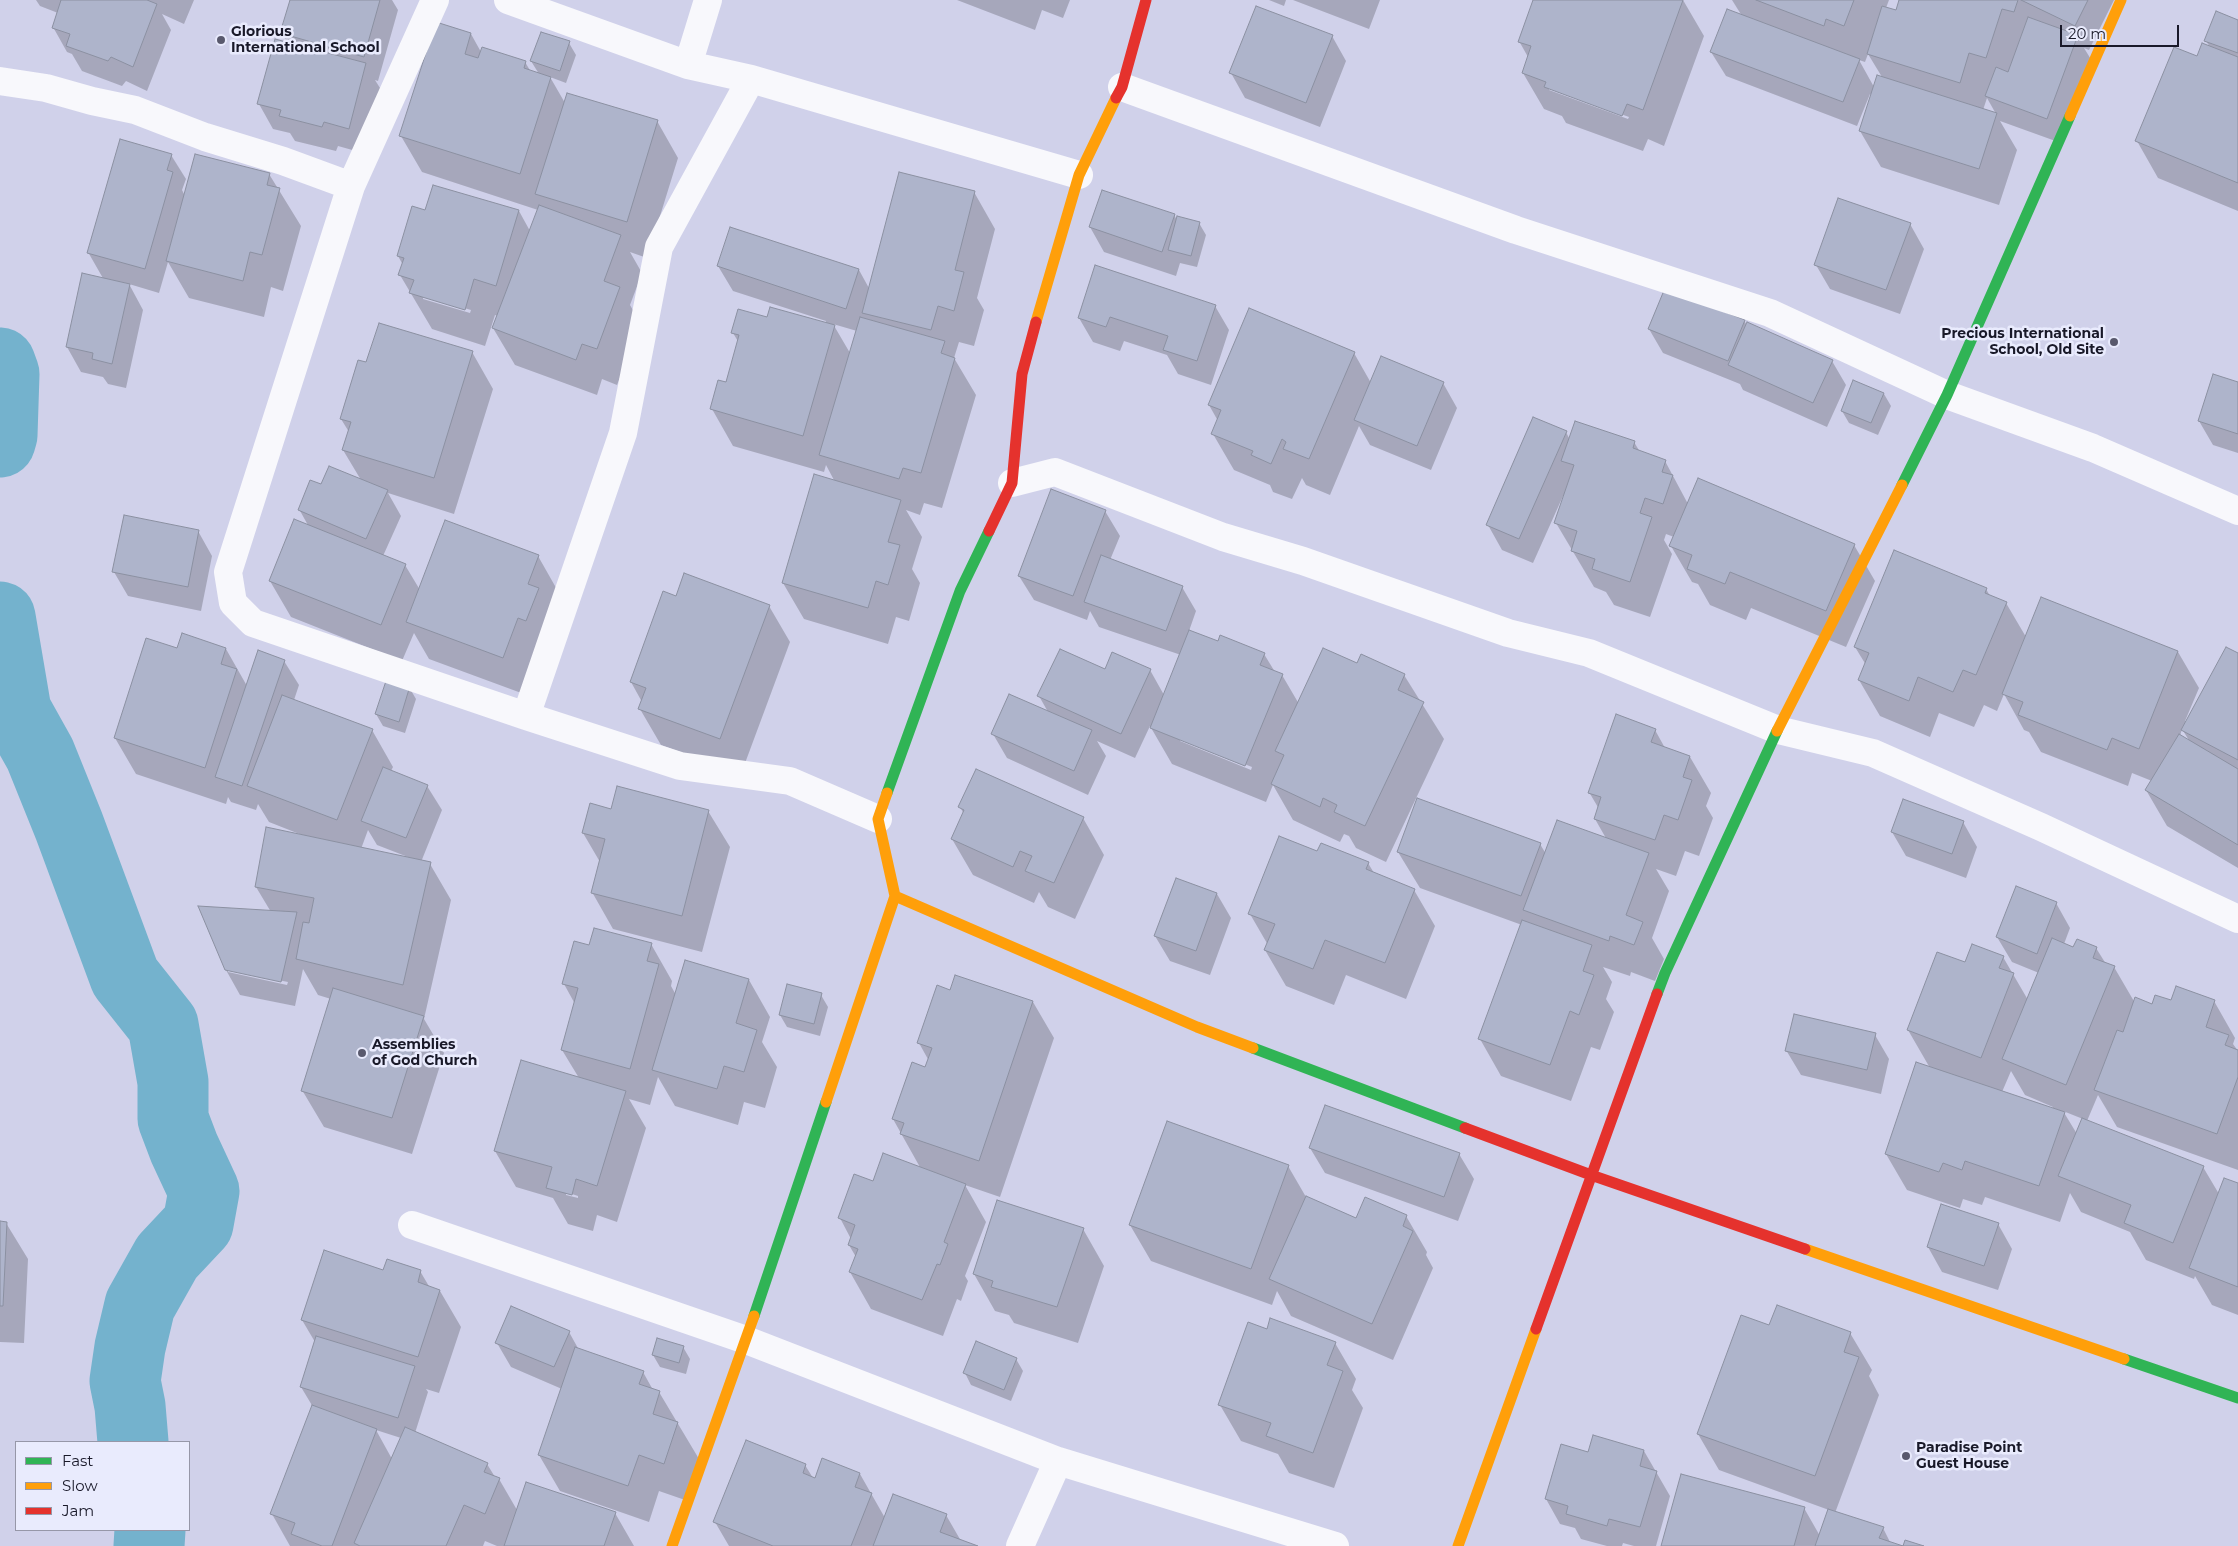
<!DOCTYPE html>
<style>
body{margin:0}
#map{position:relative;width:2238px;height:1546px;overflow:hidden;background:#d0d1ea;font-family:Montserrat,sans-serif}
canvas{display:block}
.legend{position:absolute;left:15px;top:1441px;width:175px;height:90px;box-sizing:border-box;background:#e9ebfd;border:1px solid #9697a8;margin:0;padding:6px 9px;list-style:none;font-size:15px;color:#191929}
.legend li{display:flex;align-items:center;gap:10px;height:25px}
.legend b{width:25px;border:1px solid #9697a8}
.scale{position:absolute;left:2060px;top:25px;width:119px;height:22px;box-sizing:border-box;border:2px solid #191929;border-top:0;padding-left:6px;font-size:15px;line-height:18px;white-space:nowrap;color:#191929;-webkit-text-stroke:4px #e9ebfd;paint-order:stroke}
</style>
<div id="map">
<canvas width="2238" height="1546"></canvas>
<ul class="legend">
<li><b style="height:6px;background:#30b455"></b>Fast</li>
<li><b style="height:6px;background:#ff9f0a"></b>Slow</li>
<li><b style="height:6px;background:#e5322d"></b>Jam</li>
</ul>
<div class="scale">20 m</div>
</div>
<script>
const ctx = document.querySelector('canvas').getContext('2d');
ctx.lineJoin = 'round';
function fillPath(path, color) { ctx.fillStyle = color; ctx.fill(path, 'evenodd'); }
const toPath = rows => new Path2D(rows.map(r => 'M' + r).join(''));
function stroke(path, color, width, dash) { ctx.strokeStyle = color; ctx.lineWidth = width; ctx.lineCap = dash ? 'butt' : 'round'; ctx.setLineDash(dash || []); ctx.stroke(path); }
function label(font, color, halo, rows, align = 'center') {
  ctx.font = font + ' Montserrat,sans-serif'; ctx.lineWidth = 5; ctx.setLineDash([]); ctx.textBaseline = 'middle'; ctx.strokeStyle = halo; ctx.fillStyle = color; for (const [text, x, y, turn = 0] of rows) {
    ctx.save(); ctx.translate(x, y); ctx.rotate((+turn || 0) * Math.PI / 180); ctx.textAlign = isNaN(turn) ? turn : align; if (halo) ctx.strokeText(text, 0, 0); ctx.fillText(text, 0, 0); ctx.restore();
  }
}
fillPath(toPath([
 [36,0,194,0,184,24,162,14,171,30,147,91,126,81,122,86,82,71,72,54,67,52,53,27,58,13,40,6],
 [291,0,392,0,398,10,378,81,375,80,380,88,363,153,338,146,336,151,295,141,290,133,273,129,259,104,288,44,282,33],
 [957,0,1070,0,1063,18,1042,10,1035,30],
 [1269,0,1286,0,1284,6],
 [1293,0,1380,0,1369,29],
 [1535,0,1683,0,1704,36,1664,146,1648,139,1643,151,1566,123,1562,116,1544,109,1523,73,1528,57,1519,41],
 [1549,88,1629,117,1628,119,1549,90],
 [1732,0,1889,0,1886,8,1897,11,1900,0,2114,0,2089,50,2084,48,2092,61,2061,143,2000,121,2017,150,1999,205,1881,167,1860,131,1872,95,1870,94,1857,126,1726,76,1711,52,1742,16],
 [1868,54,1882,77,1874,87,1859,60,1865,62],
 [1987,98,1996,114,1983,110],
 [2238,21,2238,211,2158,178,2137,141,2197,58,2210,47,2206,41],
 [471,34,481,52,525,62,531,72,539,74,531,61,569,43,576,55,566,83,550,77,565,103,657,121,678,158,647,258,630,252,642,273,630,305,641,324,617,385,602,379,597,395,515,365,493,328,498,316,495,315,485,346,432,329,400,275,403,265,398,256,426,211,434,186,519,211,530,231,538,210,422,172,401,136],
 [423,296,471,310,470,313,423,299],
 [1332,36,1346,61,1320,127,1245,98,1231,73],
 [171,155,186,179,182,190,185,196,269,174,301,226,283,291,271,287,264,317,189,298,168,262,159,293,129,284,143,310,126,388,108,384,103,377,81,372,67,347,104,280,88,252],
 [974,192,995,229,977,298,984,310,974,346,959,342,954,358,976,395,942,508,924,503,920,515,906,510,922,537,912,569,920,583,909,621,896,617,888,644,804,619,783,583,835,482,826,465,824,472,733,446,712,409,726,383,739,343,733,333,768,318,825,324,826,321,733,291,718,266,859,270,870,290],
 [833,324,857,331,850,353],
 [1174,215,1177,220,1199,223,1206,235,1197,267,1180,263,1176,276,1104,252,1090,227],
 [1910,224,1924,249,1900,314,1830,289,1816,265],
 [1215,306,1229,330,1211,385,1178,374,1167,355,1124,341,1120,351,1093,342,1079,318],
 [1744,321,1747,325,1832,361,1846,385,1827,427,1743,390,1740,384,1663,353,1649,329],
 [472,352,493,389,454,514,388,493,401,516,383,556,405,565,420,590,538,556,559,593,524,694,429,659,414,633,402,661,291,617,270,581,309,527,299,509,322,486,361,480,343,450,349,432,341,419,367,364],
 [1354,353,1371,383,1443,383,1457,408,1431,470,1370,445,1359,426,1330,495,1306,485,1302,478,1292,499,1273,492,1270,485,1234,470,1213,434,1218,421,1209,405],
 [2238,383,2238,453,2213,445,2199,421],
 [1884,394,1891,406,1878,435,1849,423,1842,411],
 [1566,432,1570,440,1634,442,1640,452,1665,461,1688,504,1854,545,1875,581,1846,647,1751,608,1746,620,1710,605,1698,584,1692,582,1671,546,1674,537,1666,534,1664,540,1672,554,1650,617,1614,605,1606,592,1594,587,1556,523,1565,497,1563,496,1533,563,1502,550,1488,525],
 [1105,511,1120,536,1110,560,1182,587,1196,611,1189,631,1219,642,1264,654,1275,672,1282,675,1299,704,1357,665,1404,675,1444,739,1386,862,1356,848,1349,836,1344,834,1340,842,1293,820,1273,785,1266,802,1172,764,1150,726,1135,758,1097,741,1106,756,1088,795,1007,758,993,734,1048,712,1039,696,1105,670,1150,670,1164,695,1181,655,1099,627,1090,611,1087,620,1034,600,1019,576],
 [1180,739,1252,767,1251,770,1180,741],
 [198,531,212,556,201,611,128,596,114,572],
 [1986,589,1990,596,2006,603,2026,637,2178,652,2199,688,2185,721,2187,722,2238,654,2238,868,2167,826,2146,790,2152,781,2132,773,2128,786,2041,752,2029,732,2024,730,2004,694,1997,711,1984,705,1974,727,1939,713,1930,737,1880,716,1859,680,1866,665,1855,647],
 [2182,729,2190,742,2180,736],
 [677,597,769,606,790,642,741,774,661,745,640,709,642,702,631,682],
 [178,649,226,649,247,686,284,661,299,685,294,700,372,730,393,767,391,771,427,786,442,810,421,862,430,864,451,900,424,1019,444,1053,412,1154,324,1127,302,1090,331,999,318,995,303,969,295,1006,240,995,226,970,271,912,256,887,302,835,269,822,258,804,256,810,231,802,228,797,226,804,136,774,115,738],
 [368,830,377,845,408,857,361,849],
 [228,970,288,982,287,985,228,972],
 [409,687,416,699,405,733,383,726,376,714],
 [1655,730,1665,748,1690,757,1711,793,1706,806,1713,818,1699,856,1685,851,1676,876,1656,869,1669,891,1652,938,1664,959,1655,981,1631,972,1630,976,1603,967,1612,982,1606,999,1614,1012,1600,1050,1591,1047,1571,1101,1501,1076,1480,1039,1522,925,1420,888,1398,852,1540,844,1546,854,1607,840,1595,819,1599,809,1589,792],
 [960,807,1083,818,1104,855,1075,919,1048,907,1039,892,1034,903,973,875,952,839,964,814],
 [612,810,708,811,730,847,702,952,613,929,592,892,600,862,583,833],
 [1963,822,1977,847,1966,878,1906,856,1892,832],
 [1318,852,1368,863,1374,873,1414,890,1435,926,1406,999,1346,975,1334,1005,1286,986,1265,950,1268,945,1250,914],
 [1217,894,1231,918,1210,975,1170,961,1155,936],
 [2056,903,2070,928,2064,944,2074,948,2096,948,2106,964,2114,967,2135,1003,2152,1005,2172,1002,2214,1001,2235,1038,2233,1044,2238,1051,2238,1170,2117,1127,2098,1095,2087,1121,2203,1167,2219,1194,2238,1184,2238,1315,2212,1305,2195,1276,2194,1279,2146,1260,2130,1232,2081,1212,2070,1193,2060,1222,1985,1197,1982,1205,1963,1199,1960,1208,1907,1190,1886,1154,1930,1068,1908,1030,1965,963,2003,957,2028,1000,2039,973,2012,962,1997,937],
 [2011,1071,2025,1095,2053,1107,2052,1109,2002,1092],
 [2063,1111,2083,1119,2077,1134],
 [651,944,672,981,671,986,676,995,749,980,770,1017,762,1042,777,1067,765,1108,744,1102,738,1125,675,1106,658,1077,650,1105,629,1099,646,1128,617,1222,597,1215,593,1231,568,1224,553,1198,516,1187,495,1151,579,1078,562,1050,575,1004,564,984,590,947],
 [566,1192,578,1196,578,1198,566,1195],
 [951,991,1033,1002,1054,1038,1000,1197,965,1185,986,1222,965,1276,968,1281,961,1301,957,1299,943,1336,871,1309,850,1272,856,1257,849,1245,851,1239,840,1218,873,1182,921,1169,893,1119,926,1068,929,1061,919,1043],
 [821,995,828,1007,820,1036,787,1027,780,1015],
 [1875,1035,1889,1059,1881,1094,1801,1075,1786,1050],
 [1310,1148,1459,1154,1474,1179,1458,1221,1325,1173],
 [1288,1166,1306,1197,1356,1219,1406,1216,1427,1252,1426,1255,1433,1268,1393,1360,1291,1316,1277,1291,1272,1305,1151,1261,1130,1225],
 [0,1223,6,1223,28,1259,24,1343,0,1342],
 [1998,1224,2012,1249,1998,1290,1942,1272,1928,1247],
 [1083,1229,1104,1266,1078,1343,1014,1323,1009,1315,995,1311,974,1274],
 [384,1271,420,1271,430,1288,440,1291,461,1327,439,1393,426,1389,428,1392,415,1433,487,1464,495,1477,499,1479,517,1510,615,1513,634,1546,497,1546,485,1541,483,1546,290,1546,272,1514,313,1407,301,1387,315,1342,302,1320],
 [376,1430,401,1438,392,1459],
 [1770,1327,1850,1333,1872,1370,1869,1376,1879,1395,1835,1513,1883,1528,1891,1544,1899,1546,1662,1546,1804,1508,1820,1536,1829,1510,1719,1470,1698,1434],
 [1268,1330,1335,1343,1356,1379,1352,1390,1363,1408,1334,1488,1289,1473,1278,1454,1241,1441,1220,1405],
 [569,1332,579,1350,643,1372,653,1390,659,1392,699,1459,685,1500,659,1491,649,1522,560,1491,539,1455,562,1389,511,1367,497,1343],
 [683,1347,690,1359,686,1374,660,1367,653,1355],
 [1016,1359,1023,1371,1011,1401,971,1385,965,1373],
 [1644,1451,1670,1496,1656,1546,1634,1546,1623,1543,1622,1546,1607,1546,1581,1539,1575,1528,1560,1524,1546,1499,1589,1454],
 [805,1465,813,1478,860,1474,885,1518,946,1515,961,1541,975,1546,729,1546,715,1522]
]), '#0003');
stroke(toPath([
 [0,363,4,374,2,435,0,442],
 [0,617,16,711,40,754,69,826,125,977,163,1025,173,1082,173,1119,184,1148,204,1191,198,1224,167,1257,140,1305,130,1347,125,1381,130,1406,133,1442],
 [149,1546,150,1530]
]), '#74b2cd', 71);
const building = toPath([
 [61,0,147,0,157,4,133,67,111,57,108,61,66,46,70,34,52,28,61,0],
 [290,0,380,0,364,57,280,33,290,0],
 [1533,0,1683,0,1643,110,1627,104,1622,116,1544,87,1546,82,1522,73,1531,46,1518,42,1533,0],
 [1756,0,1854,0,1844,26,1826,19,1824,26,1756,0],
 [1899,0,2018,0,2014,12,2002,9,1986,58,1969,53,1960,83,1867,54,1882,6,1896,10,1899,0],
 [2021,0,2088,0,2075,26,2021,0],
 [1256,6,1333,35,1306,103,1229,73,1256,6],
 [1727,9,1860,59,1843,102,1710,52,1727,9],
 [2216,11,2238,20,2238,53,2204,41,2216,11],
 [2028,17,2078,35,2047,119,1985,96,1996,67,2008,72,2028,17],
 [436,22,471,33,465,54,478,58,482,47,526,61,524,68,551,77,520,174,399,136,436,22],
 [541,32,570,41,560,71,530,61,541,32],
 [275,39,366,63,349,129,324,122,322,127,279,116,281,110,257,104,275,39],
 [2202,43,2238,57,2238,183,2135,141,2174,47,2197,56,2202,43],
 [1877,75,1997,113,1979,169,1859,131,1877,75],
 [567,93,658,120,627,222,535,194,567,93],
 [120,139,172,154,167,170,173,172,145,269,87,253,120,139],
 [195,154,270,173,267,185,280,188,262,255,250,252,243,281,166,261,195,154],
 [899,172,975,191,955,270,964,272,954,311,938,306,931,330,862,313,899,172],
 [433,185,519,210,496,286,474,279,465,310,409,293,414,280,398,275,404,258,397,256,412,206,425,210,433,185],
 [1102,190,1175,214,1162,252,1089,227,1102,190],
 [1838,198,1911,223,1886,290,1814,265,1838,198],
 [539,205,621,235,604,281,620,287,597,349,582,344,576,360,492,328,539,205],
 [1177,216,1200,222,1191,256,1168,250,1177,216],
 [730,227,859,269,846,309,717,266,730,227],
 [1095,265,1216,305,1197,361,1163,350,1168,336,1110,317,1106,327,1078,318,1095,265],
 [82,273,130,284,112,364,92,359,93,353,66,347,82,273],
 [1665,288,1745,320,1728,361,1648,329,1665,288],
 [770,307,835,325,803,436,710,409,718,380,726,382,739,335,731,333,738,309,767,317,770,307],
 [1249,308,1355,352,1309,459,1283,449,1286,442,1282,439,1271,464,1251,455,1253,451,1211,434,1221,410,1208,405,1249,308],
 [860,317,945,341,941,353,955,358,921,473,903,468,899,479,819,455,860,317],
 [1747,322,1833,360,1813,403,1728,365,1747,322],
 [379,323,473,351,434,478,342,450,351,422,340,419,358,360,366,362,379,323],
 [1381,356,1444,382,1417,446,1354,420,1381,356],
 [2213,374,2238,382,2238,434,2198,421,2213,374],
 [1853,380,1884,393,1871,423,1841,411,1853,380],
 [1533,417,1567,431,1519,539,1486,525,1533,417],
 [1575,421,1635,441,1633,448,1666,460,1662,472,1673,475,1663,504,1645,498,1640,513,1652,517,1630,582,1592,569,1595,559,1571,551,1577,531,1554,523,1574,465,1561,461,1575,421],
 [329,466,388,490,366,539,298,510,310,480,321,484,329,466],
 [814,474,901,500,888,542,900,545,888,585,876,581,868,608,782,583,814,474],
 [1698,478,1855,544,1826,611,1730,572,1725,584,1687,569,1692,555,1669,546,1698,478],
 [1051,489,1106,510,1073,596,1018,576,1051,489],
 [124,515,199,530,188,587,112,572,124,515],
 [294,519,406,564,381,625,269,581,294,519],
 [445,520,539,555,528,584,539,588,526,621,518,618,503,658,406,622,445,520],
 [1894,550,1987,588,1985,593,2007,602,1976,675,1963,670,1953,692,1918,677,1909,701,1858,680,1869,653,1854,647,1894,550],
 [1101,555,1183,586,1166,631,1084,602,1101,555],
 [684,573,770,605,720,739,638,709,646,688,630,682,663,591,676,596,684,573],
 [2041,597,2178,651,2139,749,2112,738,2107,750,2018,715,2023,702,2002,694,2041,597],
 [1189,630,1218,641,1220,635,1265,653,1260,665,1283,674,1245,766,1150,728,1189,630],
 [182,633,226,648,221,664,237,669,205,768,114,738,146,638,177,648,182,633],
 [2226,647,2238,653,2238,760,2181,730,2226,647],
 [1323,648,1357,663,1361,654,1405,674,1398,690,1424,702,1365,826,1334,812,1337,805,1323,798,1320,807,1271,784,1284,755,1275,751,1323,648],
 [1060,649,1105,669,1112,652,1151,669,1121,734,1037,696,1060,649],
 [258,650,285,660,242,786,215,777,258,650],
 [387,678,410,686,399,722,375,714,387,678],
 [1009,694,1092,730,1074,771,991,734,1009,694],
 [282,695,373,729,337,820,247,786,282,695],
 [1616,714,1656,729,1651,742,1690,756,1683,777,1692,780,1678,820,1664,815,1655,840,1594,819,1601,797,1588,793,1616,714],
 [2179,734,2238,769,2238,845,2145,790,2179,734],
 [383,767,428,785,406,838,361,821,383,767],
 [976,769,1084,817,1054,883,1025,871,1032,856,1020,851,1013,867,951,839,964,810,958,807,976,769],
 [617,786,709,810,682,916,591,893,605,839,582,833,590,803,611,809,617,786],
 [1417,798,1541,843,1521,896,1397,852,1417,798],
 [1903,799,1964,821,1952,854,1891,832,1903,799],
 [1557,820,1649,853,1626,915,1643,922,1634,945,1610,936,1609,941,1523,910,1557,820],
 [266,827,431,862,403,985,296,959,303,922,309,923,314,898,255,887,266,827],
 [1279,836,1317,851,1321,843,1369,862,1366,869,1415,889,1385,963,1325,940,1313,969,1264,950,1275,924,1248,914,1279,836],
 [1176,878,1217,893,1196,951,1154,936,1176,878],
 [2016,886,2057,902,2037,954,1996,937,2016,886],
 [198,906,297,912,281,982,225,970,198,906],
 [1522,920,1592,945,1583,971,1594,975,1579,1015,1570,1011,1550,1065,1478,1039,1522,920],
 [594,928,652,943,647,961,659,964,630,1069,561,1050,578,988,562,984,574,941,589,945,594,928],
 [2052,938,2073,947,2077,939,2097,947,2093,958,2115,966,2066,1085,2002,1059,2052,938],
 [1972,944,2004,956,1999,968,2014,973,1981,1058,1907,1030,1937,952,1965,962,1972,944],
 [685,960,749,979,736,1023,757,1030,744,1072,724,1066,717,1089,652,1070,685,960],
 [955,975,1033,1001,979,1161,900,1134,904,1123,892,1119,912,1062,925,1067,932,1048,917,1043,937,985,950,990,955,975],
 [787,984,822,993,814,1024,779,1015,787,984],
 [2176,986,2215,1000,2206,1027,2229,1035,2225,1045,2238,1050,2238,1077,2217,1134,2094,1090,2117,1030,2123,1032,2135,997,2152,1004,2155,995,2171,1000,2176,986],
 [333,988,424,1016,392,1118,301,1091,333,988],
 [1794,1014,1876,1033,1867,1070,1785,1051,1794,1014],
 [521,1060,626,1091,597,1186,576,1179,572,1195,546,1188,552,1167,494,1151,521,1060],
 [1916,1062,2065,1112,2039,1186,1965,1161,1962,1170,1943,1163,1939,1172,1885,1154,1916,1062],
 [1325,1105,1460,1153,1444,1197,1309,1148,1325,1105],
 [2082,1118,2204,1166,2173,1243,2124,1223,2131,1205,2058,1176,2082,1118],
 [1167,1121,1289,1165,1251,1269,1129,1225,1167,1121],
 [883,1153,966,1184,944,1242,948,1244,940,1265,937,1264,922,1300,849,1272,858,1249,848,1245,855,1225,838,1218,854,1174,873,1181,883,1153],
 [2224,1178,2238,1183,2238,1287,2189,1268,2224,1178],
 [1306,1196,1356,1218,1365,1197,1407,1215,1403,1226,1413,1231,1372,1324,1269,1279,1306,1196],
 [997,1200,1084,1228,1057,1307,991,1287,993,1281,973,1274,997,1200],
 [1941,1204,1999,1223,1984,1266,1927,1247,1941,1204],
 [0,1221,7,1222,3,1306,0,1306,0,1221],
 [324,1250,383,1270,387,1259,421,1270,418,1282,440,1290,418,1357,301,1320,324,1250],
 [1777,1305,1851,1332,1844,1352,1859,1357,1815,1476,1697,1434,1741,1315,1769,1325,1777,1305],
 [511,1306,570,1331,554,1367,495,1343,511,1306],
 [1270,1318,1336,1342,1327,1365,1343,1371,1313,1453,1266,1436,1271,1423,1218,1405,1248,1322,1267,1329,1270,1318],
 [316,1336,415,1366,398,1418,300,1387,316,1336],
 [657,1338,684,1346,679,1363,652,1355,657,1338],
 [976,1341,1017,1358,1004,1390,963,1373,976,1341],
 [575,1347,644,1371,639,1384,660,1391,653,1414,678,1422,664,1464,639,1455,628,1486,538,1455,575,1347],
 [312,1405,377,1429,332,1546,322,1546,291,1534,295,1523,270,1514,312,1405],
 [405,1427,488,1463,484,1472,500,1478,485,1514,464,1505,446,1546,360,1546,354,1543,405,1427],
 [1593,1435,1644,1450,1640,1466,1657,1471,1640,1527,1609,1519,1607,1526,1566,1514,1568,1506,1545,1499,1561,1444,1588,1452,1593,1435],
 [746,1440,806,1464,803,1473,815,1478,822,1458,860,1473,855,1487,872,1493,851,1546,773,1546,713,1522,746,1440],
 [1681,1474,1805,1507,1794,1546,1661,1546,1681,1474],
 [526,1482,616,1512,604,1546,504,1546,526,1482],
 [893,1494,947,1514,940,1532,978,1546,873,1546,893,1494],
 [1828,1509,1884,1527,1879,1538,1903,1546,1905,1540,1924,1546,1815,1546,1828,1509]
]);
fillPath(building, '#aeb4cb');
stroke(building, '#8b90a1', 1);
stroke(toPath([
 [435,0,351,186,228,572,233,603,253,623,526,716,680,766,790,781,878,819],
 [508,0,688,65,751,79,1079,175],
 [688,65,708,0],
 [0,81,46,88,92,101,135,110,205,137,283,161,351,186],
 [1122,87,1516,230,1770,313,1947,395,2093,448,2238,511],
 [1012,483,1055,472,1223,537,1303,561,1508,633,1589,653,1778,730,1873,753,2041,827,2238,919],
 [526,716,623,433,659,247,751,79],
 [412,1225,746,1340,1058,1461,1335,1546],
 [1020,1546,1058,1461]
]), '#f8f8fc', 28);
stroke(toPath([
 [1902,485,1947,395,2070,116],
 [887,793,960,591,989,531],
 [1657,994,1665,973,1777,731],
 [1253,1048,1465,1128],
 [754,1316,826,1102],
 [2124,1359,2238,1398]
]), '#30b455', 11);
stroke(toPath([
 [2070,116,2121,0],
 [1036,322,1079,175,1116,98],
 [1777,731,1902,485],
 [895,896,1197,1027,1253,1048],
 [826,1102,895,896,878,819,887,793],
 [1805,1249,2124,1359],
 [672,1546,754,1316],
 [1458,1546,1536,1329]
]), '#ff9f0a', 11);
stroke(toPath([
 [1116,98,1122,87,1146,0],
 [989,531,1012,483,1022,374,1036,322],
 [1465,1128,1591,1175,1805,1249],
 [1536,1329,1657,994]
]), '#e5322d', 11);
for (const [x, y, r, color] of [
 [221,40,5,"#59596d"],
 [2114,342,5,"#59596d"],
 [362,1053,5,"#59596d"],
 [1906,1456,5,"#59596d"]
]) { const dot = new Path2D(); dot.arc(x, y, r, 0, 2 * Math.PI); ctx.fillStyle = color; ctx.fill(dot); stroke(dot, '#e9ebfd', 2); }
label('bold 14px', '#191929', '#e9ebfd', [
 ["Glorious",231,32],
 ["International School",231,48],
 ["Precious International",2104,334,"right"],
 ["School, Old Site",2104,350,"right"],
 ["Assemblies",372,1045],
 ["of God Church",372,1061],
 ["Paradise Point",1916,1448],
 ["Guest House",1916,1464]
], 'left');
</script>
